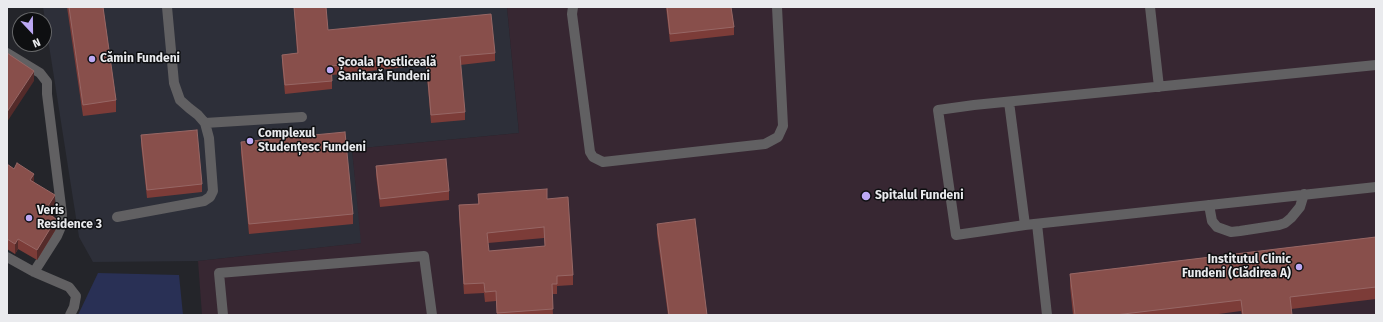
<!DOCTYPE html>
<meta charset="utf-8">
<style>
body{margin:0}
#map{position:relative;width:1383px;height:322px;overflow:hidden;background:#24252a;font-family:"Fira Sans",sans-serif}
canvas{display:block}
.frame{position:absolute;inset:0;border:8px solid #eaebee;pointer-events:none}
.north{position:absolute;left:12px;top:12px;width:40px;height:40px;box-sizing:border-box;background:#0e0f11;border:1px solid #666769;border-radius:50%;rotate:158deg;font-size:11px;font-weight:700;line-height:16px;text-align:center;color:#eaebee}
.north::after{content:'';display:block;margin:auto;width:14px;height:18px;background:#bda9f5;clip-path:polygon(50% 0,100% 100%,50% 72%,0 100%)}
</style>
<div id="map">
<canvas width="1383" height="322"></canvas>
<div class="frame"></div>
<div class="north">N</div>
</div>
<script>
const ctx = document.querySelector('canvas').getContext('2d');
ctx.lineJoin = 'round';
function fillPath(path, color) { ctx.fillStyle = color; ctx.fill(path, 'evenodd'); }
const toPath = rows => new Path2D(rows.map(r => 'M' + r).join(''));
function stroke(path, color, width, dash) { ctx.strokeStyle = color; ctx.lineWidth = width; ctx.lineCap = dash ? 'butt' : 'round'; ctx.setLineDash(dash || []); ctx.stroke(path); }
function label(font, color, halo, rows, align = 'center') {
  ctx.font = font + ' "Fira Sans",sans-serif'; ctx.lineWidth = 3; ctx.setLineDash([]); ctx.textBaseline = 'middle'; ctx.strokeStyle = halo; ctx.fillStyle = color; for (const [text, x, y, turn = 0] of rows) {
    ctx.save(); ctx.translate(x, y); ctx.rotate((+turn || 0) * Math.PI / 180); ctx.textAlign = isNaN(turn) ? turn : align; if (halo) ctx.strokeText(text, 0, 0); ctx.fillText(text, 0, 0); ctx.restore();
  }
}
fillPath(toPath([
 [43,7,507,7,519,133,352,149,362,243,198,261,93,262,79,237]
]), '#2d2f39');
fillPath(toPath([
 [507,7,1376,7,1376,315,202,315,198,261,361,243,352,149,519,133]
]), '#372732');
fillPath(toPath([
 [98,273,179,275,183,315,78,315]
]), '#293055');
stroke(toPath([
 [573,7,572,14,590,152,593,157,603,162,765,144,778,137,783,126,777,7],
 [1150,7,1159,87],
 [7,53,40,73,47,82,47,94,62,214,60,229,57,236,34,272],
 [1376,65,974,105,938,110,956,235,1025,225,1376,187],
 [1009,102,1025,225],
 [205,123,302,117],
 [1209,205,1212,221,1217,227,1231,232,1240,231,1279,225,1285,223,1291,218,1300,207,1304,194],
 [117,217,204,201,210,197,213,191,209,138,205,123,198,115,189,108,180,100,174,83,167,7],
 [1037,224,1047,315],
 [7,257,34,272,69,287,76,296,74,307,70,315],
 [223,315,219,273,424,256,432,315]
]), '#616062', 10);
fillPath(toPath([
 [67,7,103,7,116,100,116,112,83,116],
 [294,7,326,7,328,30,495,53,495,61,460,65,465,112,465,120,431,123,426,65,332,75,332,89,285,94,282,63,282,55,297,53],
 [666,7,731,7,734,27,734,35,670,42],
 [141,135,202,184,202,192,147,198,141,144],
 [241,142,353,214,353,224,249,234,241,153],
 [7,164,34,182,55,205,53,209,56,229,37,260,18,249,15,254,7,249],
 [376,166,449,191,449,200,380,207,376,175],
 [478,194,547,199,573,275,573,285,557,286,557,294,552,294,553,315,497,315,496,301,485,302,484,293,464,294,459,215,459,205,478,204],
 [544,238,545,246,489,251,488,243],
 [657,224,707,315,668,315,657,234],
 [1376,237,1376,299,1291,309,1292,315,1242,315,1241,311,1211,315,1073,315,1070,286,1070,274]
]), '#7c3c38');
fillPath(toPath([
 [34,71,34,81,7,122,7,112],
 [34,174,34,184,30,180],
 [55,195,55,205,48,216,48,206],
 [54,209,54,219,50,215],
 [56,219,56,229,37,260,37,250],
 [18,239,18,249,15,254,15,244]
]), '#542b2a');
const building = toPath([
 [69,7,103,7,116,100,83,105,69,7],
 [294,7,326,7,328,30,491,14,495,53,460,56,465,112,431,115,426,57,331,66,332,81,285,85,282,55,298,53,294,7],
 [667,7,731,7,734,27,670,34,667,7],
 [7,53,34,71,7,112,7,53],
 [197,130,202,184,147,190,141,135,197,130],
 [345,132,353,214,249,224,241,142,345,132],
 [446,159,449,191,380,199,376,166,446,159],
 [17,163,34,174,30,180,55,195,48,206,54,209,50,215,56,219,37,250,18,239,15,244,7,239,7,164,14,169,17,163],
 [547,189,547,199,568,197,573,275,557,276,557,284,552,284,553,309,497,313,496,291,485,292,484,283,464,284,459,205,479,204,478,194,547,189],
 [544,227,545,246,489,251,487,233,544,227],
 [695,219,707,315,669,315,657,224,695,219],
 [1376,237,1376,287,1290,297,1292,315,1243,315,1241,300,1115,315,1075,315,1070,274,1376,237]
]);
fillPath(building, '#884f4b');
stroke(building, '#976765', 1);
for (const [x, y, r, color] of [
 [92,59,4,"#bda9f5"],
 [330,70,4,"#bda9f5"],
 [250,141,4,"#bda9f5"],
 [866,196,5,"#bda9f5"],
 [29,218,4,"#bda9f5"],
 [1299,267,4,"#bda9f5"]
]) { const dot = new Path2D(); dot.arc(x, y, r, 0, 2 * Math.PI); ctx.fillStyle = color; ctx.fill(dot); stroke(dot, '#0e0f11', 1.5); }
label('bold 12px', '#eaebee', '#0e0f11', [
 ["Cămin Fundeni",100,59],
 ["Școala Postliceală",338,63],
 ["Sanitară Fundeni",338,77],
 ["Complexul",258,134],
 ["Studențesc Fundeni",258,148],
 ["Spitalul Fundeni",875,196],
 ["Veris",37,211],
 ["Residence 3",37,225],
 ["Institutul Clinic",1291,260,"right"],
 ["Fundeni (Clădirea A)",1291,274,"right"]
], 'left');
</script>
